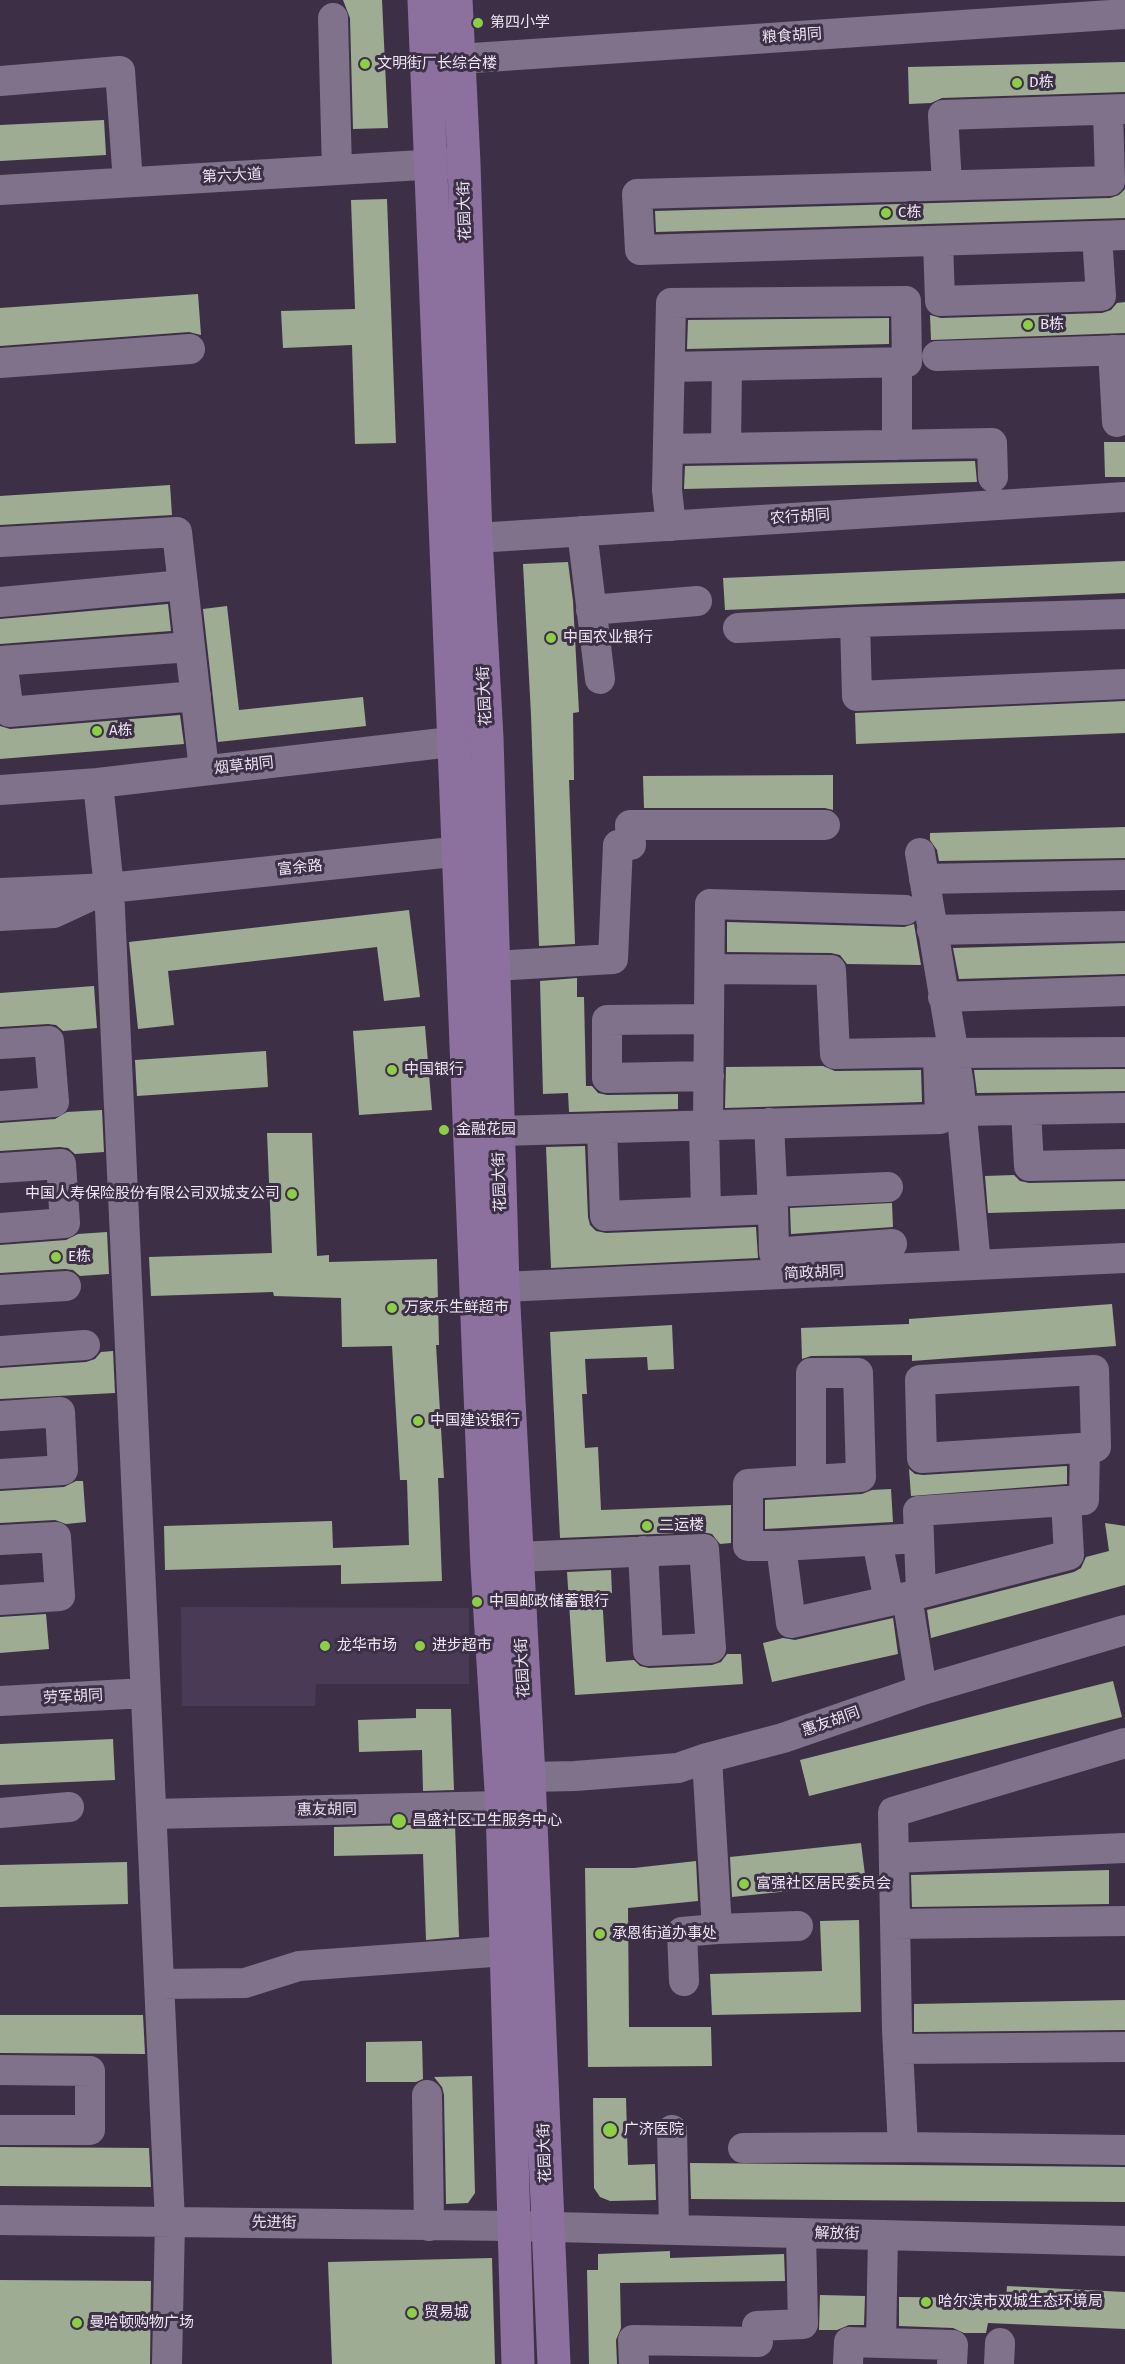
<!DOCTYPE html>
<meta charset="utf-8">
<style>
body{margin:0}
canvas{display:block;background:#3d3046}
</style>
<canvas width="1125" height="2364"></canvas>
<script>
const ctx = document.querySelector('canvas').getContext('2d');
ctx.lineJoin = 'round';
function fillPath(path, color) { ctx.fillStyle = color; ctx.fill(path, 'evenodd'); }
const toPath = rows => new Path2D(rows.map(r => 'M' + r).join(''));
function stroke(path, color, width, dash) { ctx.strokeStyle = color; ctx.lineWidth = width; ctx.lineCap = dash ? 'butt' : 'round'; ctx.setLineDash(dash || []); ctx.stroke(path); }
function label(font, color, halo, rows, align = 'center') {
  ctx.font = font + ' "Fira Sans","Noto Sans SC",sans-serif'; ctx.lineWidth = 6; ctx.setLineDash([]); ctx.textBaseline = 'middle'; ctx.strokeStyle = halo; ctx.fillStyle = color; for (const [text, x, y, turn = 0] of rows) {
    ctx.save(); ctx.translate(x, y); ctx.rotate((+turn || 0) * Math.PI / 180); ctx.textAlign = isNaN(turn) ? turn : align; if (halo) ctx.strokeText(text, 0, 0); ctx.fillText(text, 0, 0); ctx.restore();
  }
}
fillPath(toPath([
 [181,1607,469,1608,469,1684,316,1684,315,1706,182,1706]
]), '#4a3a55');
fillPath(toPath([
 [343,0,382,0,388,128,353,129,350,18],
 [1125,62,1125,92,942,98,931,103,909,104,908,67],
 [104,120,106,155,0,161,0,125],
 [1125,189,1125,218,656,232,655,211,1110,198,1119,195],
 [387,199,396,443,355,444,352,345,283,348,281,311,355,309,351,200],
 [198,294,201,335,189,332,0,346,0,308],
 [1125,302,1125,333,931,340,930,315,941,318,1102,313,1111,310,1117,303],
 [889,318,889,344,687,349,688,320],
 [1104,442,1125,442,1125,477,1105,477],
 [975,461,977,482,684,489,685,466],
 [170,485,172,515,0,525,0,496],
 [1125,561,1125,593,725,610,723,578],
 [568,562,573,601,579,712,573,713,574,780,569,780,575,944,539,946,531,715,523,564],
 [168,604,171,631,0,644,0,619],
 [227,606,239,710,363,697,366,726,218,742,203,609],
 [1125,701,1125,733,856,744,855,713],
 [180,715,184,744,0,759,0,726,10,729],
 [833,775,833,810,825,808,644,808,643,776],
 [1125,827,1125,858,939,861,937,850,930,840,930,833],
 [409,910,420,997,384,1001,377,947,168,971,174,1025,138,1029,129,942],
 [727,922,904,927,914,924,921,965,847,964,840,955,831,953,727,952],
 [1125,943,1125,974,959,979,953,948],
 [577,978,577,997,584,997,586,1086,592,1086,598,1093,607,1095,678,1094,678,1109,569,1112,568,1093,543,1094,540,981],
 [94,986,97,1028,63,1031,56,1025,48,1024,0,1027,0,993],
 [425,1026,432,1110,359,1115,353,1031],
 [266,1051,268,1087,137,1096,135,1060],
 [823,1066,835,1071,921,1070,922,1102,725,1108,726,1067],
 [1125,1069,1125,1091,977,1093,974,1070],
 [102,1110,104,1152,75,1154,68,1148,60,1147,0,1151,0,1123,55,1119,67,1112],
 [267,1133,312,1133,317,1256,329,1255,329,1262,437,1259,439,1345,436,1345,444,1478,438,1478,442,1581,341,1584,341,1565,165,1570,164,1526,332,1521,333,1548,409,1545,407,1480,400,1480,392,1346,342,1347,341,1298,274,1296,273,1292,151,1296,149,1257,272,1253],
 [585,1146,588,1217,590,1225,596,1231,606,1233,756,1227,758,1258,551,1268,546,1147],
 [1014,1175,1020,1181,1029,1183,1125,1181,1125,1209,988,1213,985,1176],
 [892,1203,893,1227,791,1234,790,1208],
 [107,1232,109,1274,80,1276,73,1270,65,1269,0,1273,0,1245,66,1240,78,1234],
 [1112,1304,1116,1346,912,1361,912,1355,811,1356,802,1359,801,1328,909,1324,909,1319],
 [672,1325,674,1369,648,1370,647,1357,585,1359,587,1394,582,1394,585,1448,598,1447,601,1510,731,1505,731,1543,720,1544,712,1534,703,1532,560,1538,550,1332],
 [113,1351,115,1393,0,1399,0,1368,86,1362,95,1359,101,1352],
 [1067,1466,1067,1484,911,1496,909,1469,915,1474,923,1475],
 [76,1481,83,1481,86,1522,66,1524,55,1520,0,1523,0,1491,64,1487],
 [891,1489,893,1522,765,1529,765,1500,862,1494,872,1490],
 [1105,1523,1125,1526,1125,1585,931,1638,927,1610,1074,1572,1081,1568,1086,1557,1109,1551],
 [611,1570,612,1593,602,1594,606,1662,634,1660,640,1666,649,1668,712,1665,721,1662,727,1654,741,1654,743,1684,575,1695,567,1572],
 [46,1614,49,1649,0,1653,0,1617],
 [893,1618,898,1654,772,1682,763,1643,783,1638,795,1640],
 [1113,1681,1122,1717,809,1796,800,1760],
 [416,1709,451,1709,454,1790,423,1791,422,1750,359,1752,358,1720,416,1718],
 [113,1739,115,1780,0,1785,0,1744],
 [455,1824,459,1937,426,1940,423,1854,334,1856,334,1827],
 [861,1843,866,1883,732,1897,730,1857],
 [696,1861,698,1901,628,1908,629,2027,711,2027,712,2066,588,2067,585,1868,634,1868],
 [127,1862,128,1904,0,1907,0,1865],
 [1109,1870,1109,1904,912,1907,911,1875],
 [859,1920,861,2012,712,2015,710,1974,822,1971,820,1921],
 [1125,2000,1125,2030,914,2032,914,2004],
 [0,2015,143,2015,145,2054,0,2053],
 [422,2041,423,2079,416,2082,366,2082,366,2042],
 [472,2076,475,2193,468,2203,446,2204,444,2095,442,2087,434,2077],
 [593,2098,626,2098,628,2165,655,2164,656,2200,610,2201,600,2197,594,2188],
 [0,2147,149,2148,151,2187,0,2186],
 [690,2163,1125,2167,1125,2202,691,2199],
 [670,2251,670,2258,784,2254,785,2281,620,2283,621,2328,616,2340,617,2364,589,2364,587,2270,598,2270,598,2254],
 [492,2258,495,2364,332,2364,328,2262],
 [0,2280,151,2281,150,2364,0,2364],
 [1007,2286,1125,2292,1125,2329,988,2323,986,2333,964,2333,953,2328,899,2326,899,2297,1006,2298],
 [820,2295,865,2296,864,2325,849,2325,837,2330,819,2330]
]), '#9dac92');
stroke(toPath([
 [333,18,337,170],
 [458,59,1125,14],
 [0,81,120,71,128,182],
 [1108,110,1110,181,637,194,640,250,1125,235],
 [947,184,943,115,1125,109],
 [0,190,455,163],
 [938,241,940,301,1101,296,1097,236],
 [1113,350,1117,422],
 [937,356,1125,350],
 [0,363,190,349],
 [897,363,897,445],
 [670,367,907,362,906,301,671,303,667,490,671,526],
 [726,448,727,366],
 [668,449,992,443,993,477],
 [582,531,600,679],
 [476,538,1125,497],
 [0,542,177,532,204,770],
 [0,602,183,585],
 [591,610,697,601],
 [1125,614,855,622,857,696,1125,684],
 [738,628,855,622],
 [0,661,190,647],
 [2,661,9,712,196,696],
 [98,783,109,888,170,2222,167,2364],
 [0,790,98,783,477,739],
 [920,853,959,1085,976,1265],
 [924,879,1125,875],
 [0,893,109,888,481,849],
 [0,916,54,913,95,894],
 [932,930,1125,926],
 [494,966,613,959,618,845,631,845,630,825,825,825],
 [943,997,1125,991],
 [0,1044,49,1041,54,1102,0,1106],
 [953,1053,1125,1052],
 [709,1076,607,1078,607,1020,709,1019],
 [961,1111,1125,1108],
 [1026,1111,1029,1166,1125,1164],
 [704,1125,706,1212],
 [708,1125,710,904,905,910],
 [602,1128,605,1216,773,1209,769,1123],
 [499,1131,940,1119,938,1052,835,1054,831,970,710,969],
 [0,1168,61,1164,65,1223,0,1228],
 [772,1192,888,1187],
 [773,1209,774,1253,892,1244],
 [503,1287,1125,1258],
 [0,1290,66,1286],
 [0,1351,85,1345],
 [1094,1370,1096,1447,922,1458,920,1380,1094,1370],
 [0,1416,60,1412,63,1470,0,1474],
 [1066,1501,1084,1500,1085,1448],
 [919,1538,781,1546,791,1623,907,1597,1069,1555,1066,1501,918,1511,921,1593,907,1597,922,1690],
 [0,1540,56,1537,60,1596,0,1600],
 [877,1541,889,1601],
 [781,1546,748,1546,748,1484,861,1477,858,1373,811,1373,811,1480],
 [516,1557,704,1549,711,1648,648,1651,643,1551],
 [0,1701,145,1693],
 [1125,1743,893,1812,897,2030,903,2147,1125,2150],
 [707,1758,717,1929,798,1926],
 [529,1777,575,1776,678,1768,707,1758,783,1738,922,1690,1125,1630],
 [0,1813,69,1807],
 [152,1814,502,1806],
 [894,1858,1125,1848],
 [895,1924,1125,1921],
 [684,1981,682,1932,717,1929],
 [159,1984,245,1983,299,1966,506,1951],
 [898,2049,1125,2047],
 [0,2070,90,2071,90,2130,0,2130],
 [427,2095,429,2226],
 [672,2130,674,2230],
 [743,2148,903,2147],
 [0,2220,513,2226,1125,2241],
 [881,2343,883,2235],
 [634,2364,633,2340,758,2342,757,2326,803,2324,801,2233],
 [848,2364,849,2342,953,2345,952,2364],
 [999,2364,1000,2343]
]), '#81728b', 30);
stroke(toPath([
 [424,0,487,1566,502,1806,518,2364],
 [456,0,464,163,476,538,487,738,503,1287,529,1777,554,2364]
]), '#8c719f', 33);
for (const [x, y, r, color] of [
 [478,23,6,"#8cce46"],
 [365,64,6,"#8cce46"],
 [1017,83,6,"#8cce46"],
 [886,213,6,"#8cce46"],
 [1028,325,6,"#8cce46"],
 [551,638,6,"#8cce46"],
 [97,731,6,"#8cce46"],
 [392,1070,6,"#8cce46"],
 [444,1130,6,"#8cce46"],
 [292,1194,6,"#8cce46"],
 [56,1257,6,"#8cce46"],
 [392,1308,6,"#8cce46"],
 [418,1421,6,"#8cce46"],
 [647,1526,6,"#8cce46"],
 [477,1602,6,"#8cce46"],
 [325,1646,6,"#8cce46"],
 [420,1646,6,"#8cce46"],
 [399,1821,8,"#8cce46"],
 [744,1884,6,"#8cce46"],
 [600,1934,6,"#8cce46"],
 [610,2130,8,"#8cce46"],
 [926,2302,6,"#8cce46"],
 [412,2313,6,"#8cce46"],
 [77,2323,6,"#8cce46"]
]) { const dot = new Path2D(); dot.arc(x, y, r, 0, 2 * Math.PI); ctx.fillStyle = color; ctx.fill(dot); stroke(dot, '#3d3046', 2); }
label('15px', '#ede5f3', '#3d3046', [
 ["第四小学",490,23],
 ["文明街厂长综合楼",377,64],
 ["D栋",1029,83],
 ["C栋",898,213],
 ["B栋",1040,325],
 ["中国农业银行",563,638],
 ["A栋",109,731],
 ["中国银行",404,1070],
 ["金融花园",456,1130],
 ["中国人寿保险股份有限公司双城支公司",280,1194,"right"],
 ["E栋",68,1257],
 ["万家乐生鲜超市",404,1308],
 ["中国建设银行",430,1421],
 ["二运楼",659,1526],
 ["中国邮政储蓄银行",489,1602],
 ["龙华市场",337,1646],
 ["进步超市",432,1646],
 ["昌盛社区卫生服务中心",412,1821],
 ["富强社区居民委员会",756,1884],
 ["承恩街道办事处",612,1934],
 ["广济医院",624,2130],
 ["哈尔滨市双城生态环境局",938,2302],
 ["贸易城",424,2313],
 ["曼哈顿购物广场",89,2323]
], 'left');
label('15px', '#ede5f3', '#3d3046', [
 ["粮食胡同",792,36,-4],
 ["第六大道",232,176,-3],
 ["花园大街",465,211,-92],
 ["农行胡同",800,517,-4],
 ["花园大街",485,696,-93],
 ["烟草胡同",244,766,-6],
 ["富余路",300,868,-6],
 ["花园大街",500,1182,-92],
 ["简政胡同",814,1273,-3],
 ["花园大街",523,1668,-93],
 ["劳军胡同",73,1697,-3],
 ["惠友胡同",831,1722,-19],
 ["惠友胡同",327,1810,-1],
 ["花园大街",545,2153,-92],
 ["先进街",274,2223,1],
 ["解放街",837,2234,1]
]);
</script>
